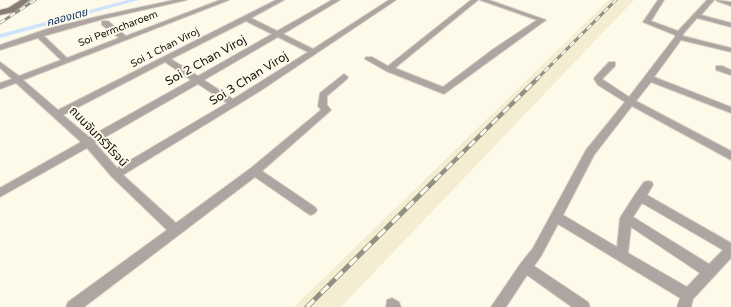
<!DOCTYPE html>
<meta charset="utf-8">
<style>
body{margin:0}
canvas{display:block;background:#fefaea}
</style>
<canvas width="731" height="307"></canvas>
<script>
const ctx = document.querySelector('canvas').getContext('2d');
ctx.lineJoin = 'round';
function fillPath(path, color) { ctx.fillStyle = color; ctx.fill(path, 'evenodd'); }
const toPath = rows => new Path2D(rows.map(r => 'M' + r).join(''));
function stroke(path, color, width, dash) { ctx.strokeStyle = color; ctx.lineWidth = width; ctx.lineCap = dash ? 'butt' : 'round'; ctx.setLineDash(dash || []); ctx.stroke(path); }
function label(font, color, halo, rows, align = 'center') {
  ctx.font = font + ' "Varela Round","Noto Sans Thai",sans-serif'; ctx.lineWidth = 4; ctx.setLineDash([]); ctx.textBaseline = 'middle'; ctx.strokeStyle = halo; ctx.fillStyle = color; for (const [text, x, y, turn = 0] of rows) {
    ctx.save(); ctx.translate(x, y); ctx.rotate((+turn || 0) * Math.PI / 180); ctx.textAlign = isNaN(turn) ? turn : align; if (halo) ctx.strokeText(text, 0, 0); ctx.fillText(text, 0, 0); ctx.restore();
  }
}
fillPath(toPath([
 [609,0,634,0,341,307,294,307]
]), '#f4edd2');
fillPath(toPath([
 [127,0,139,0,0,38,0,34,127,0]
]), '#d0e3fd');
const street = toPath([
 [174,0,187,0,103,19,44,36,67,58,119,38,102,25,102,21,108,21,126,36,220,0,229,0,23,80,58,110,276,0,284,0,251,18,277,31,332,0,340,0,283,34,313,49,389,0,396,0,260,91,123,175,176,223,251,168,321,110,318,106,320,93,344,74,348,77,347,79,327,96,327,105,331,110,329,112,262,171,315,207,317,210,315,213,311,215,307,213,255,177,84,307,66,307,68,302,167,230,112,177,87,148,0,197,0,188,81,142,16,83,0,89,0,83,12,79,0,68,0,62,19,76,61,60,38,38,0,50,0,45,50,28,100,16,174,0],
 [246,21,272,34,198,76,171,59,246,21],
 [278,37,308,52,233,99,204,80,278,37],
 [165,62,191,80,89,137,63,115,165,62],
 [198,84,227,103,117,168,95,143,198,84],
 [471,0,478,0,395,68,443,87,492,50,537,20,480,0,489,0,546,20,444,94,386,71,365,59,366,57,372,57,388,66,471,0],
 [658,0,664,0,651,21,678,31,707,0,714,0,701,15,731,23,731,27,697,18,683,34,683,36,731,48,731,52,681,40,654,77,731,107,731,113,651,82,636,101,731,151,731,160,632,106,594,155,563,215,617,247,620,218,636,193,644,182,648,181,652,182,653,185,647,195,731,243,731,258,693,299,691,307,677,307,680,298,558,224,541,256,534,266,588,302,590,307,572,307,527,275,506,307,491,307,521,263,533,248,586,150,625,102,598,85,594,79,595,77,609,62,615,62,615,66,602,79,629,97,675,37,675,35,643,22,658,0],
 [642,203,723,250,709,264,633,217,642,203],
 [631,227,700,273,687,287,628,253,631,227],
 [716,0,731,2,731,6,717,1,716,0],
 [716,66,722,66,731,70,731,75,716,70,716,66],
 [392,298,399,302,401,307,386,307,387,300,392,298]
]);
const secondary = toPath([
 [21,0,30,0,14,12,0,15,0,10,8,8,21,0]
]);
stroke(street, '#d8d4c6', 2);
stroke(secondary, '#d8d4c6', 2);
fillPath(street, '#aea4a1');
fillPath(secondary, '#897b76');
const railFar2 = toPath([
 [0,23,35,0],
 [536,80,616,0]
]);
const railFar1 = toPath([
 [435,180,537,79]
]);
const rail = toPath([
 [307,307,436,179]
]);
stroke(railFar2, '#939084', 3);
stroke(railFar1, '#939084', 4.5);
stroke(rail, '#939084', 5);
stroke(railFar2, '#fefaea', 2, [6]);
stroke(railFar1, '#fefaea', 3, [8]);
stroke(rail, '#fefaea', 3.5, [10]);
label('10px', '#100e08', '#fefaea', [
 ["Soi Permcharoem",118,29,-21],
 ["Soi 1 Chan Viroj",165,48,-27]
]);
label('italic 11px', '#062d5f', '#fefaea', [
 ["คลองเตย",67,18,-15]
]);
label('12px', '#100e08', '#fefaea', [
 ["Soi 2 Chan Viroj",206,61,-29],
 ["Soi 3 Chan Viroj",249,79,-32],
 ["ถนนจันทร์วิโรจน์",98,137,46]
]);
</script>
